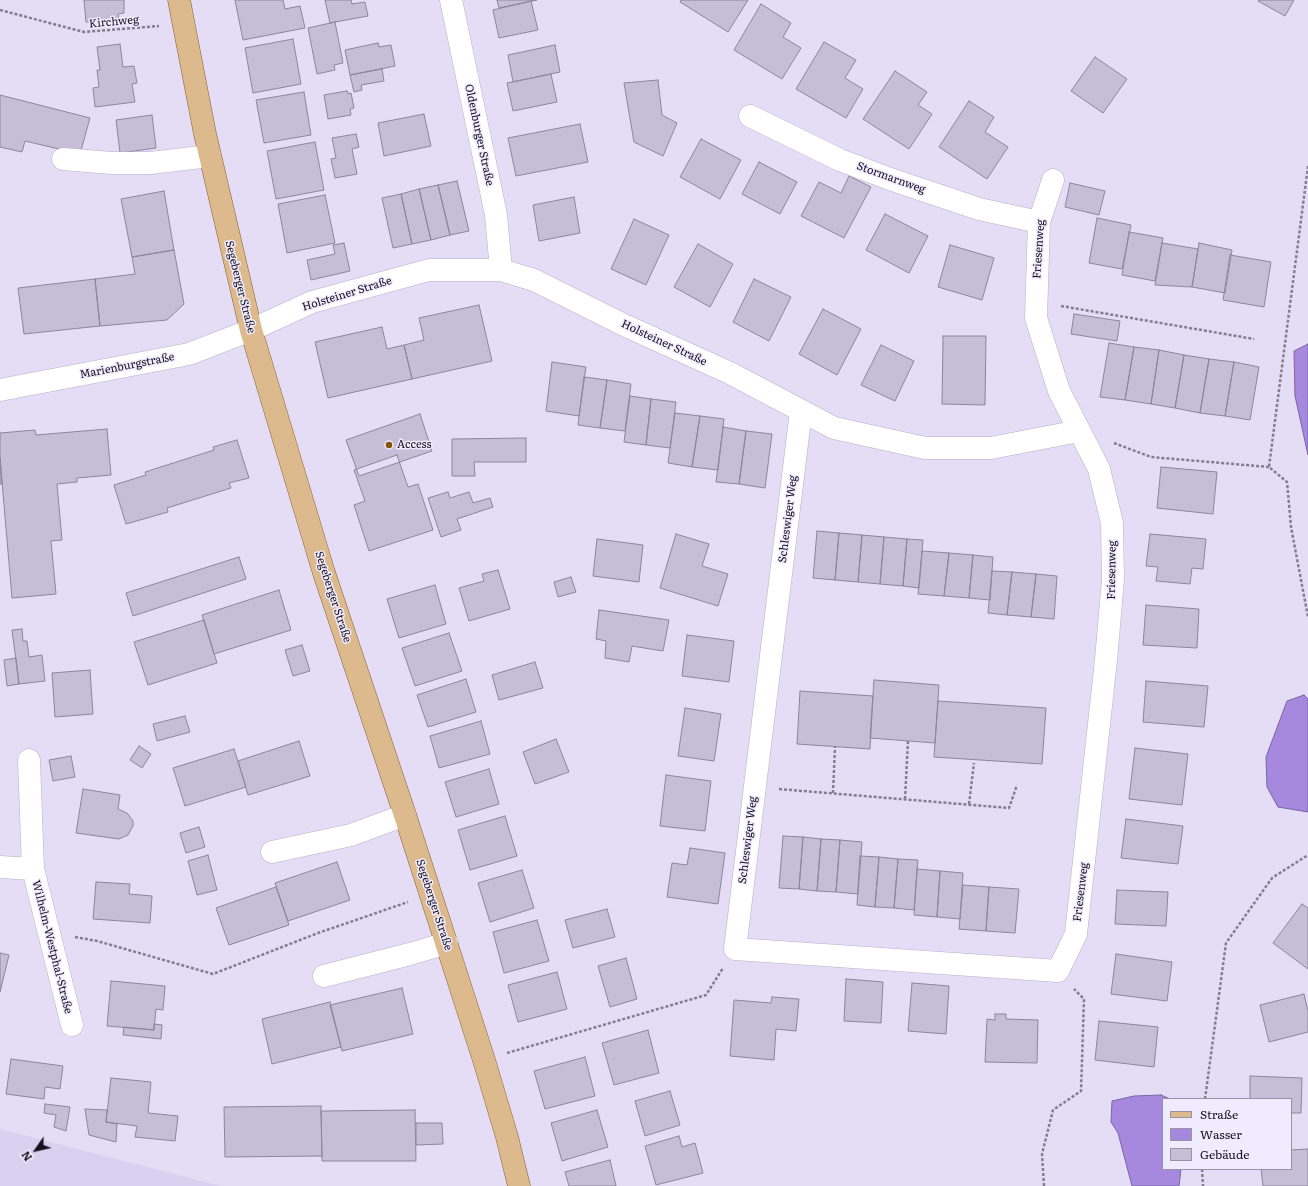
<!DOCTYPE html>
<meta charset="utf-8">
<style>
body{margin:0}
#map{position:relative;width:1308px;height:1186px;overflow:hidden;background:#e4ddf5;font-family:Literata,serif}
canvas{display:block}
.legend{position:absolute;left:1162px;top:1098px;width:130px;height:72px;box-sizing:border-box;background:#f1ebff;border:1px solid #9994a3;margin:0;padding:5px 7px;list-style:none;font-size:12px;color:#14121a}
.legend li{display:flex;align-items:center;gap:8px;height:20px}
.legend b{width:20px;border:1px solid #9994a3}
.north{position:absolute;left:16px;top:1130px;width:40px;height:40px;-webkit-text-stroke:3px #f1ebff;paint-order:stroke;rotate:236deg;font-size:11px;font-weight:700;line-height:16px;text-align:center;color:#14121a}
.north::after{content:'';display:block;margin:auto;width:14px;height:18px;background:#14121a;clip-path:polygon(50% 0,100% 100%,50% 72%,0 100%)}
</style>
<div id="map">
<canvas width="1308" height="1186"></canvas>
<ul class="legend">
<li><b style="height:5px;background:#ddb98e"></b>Straße</li>
<li><b style="height:11px;background:#a689df"></b>Wasser</li>
<li><b style="height:11px;background:#c5bed6"></b>Gebäude</li>
</ul>
<div class="north">N</div>
</div>
<script>
const ctx = document.querySelector('canvas').getContext('2d');
ctx.lineJoin = 'round';
function fillPath(path, color) { ctx.fillStyle = color; ctx.fill(path, 'evenodd'); }
const toPath = rows => new Path2D(rows.map(r => 'M' + r).join(''));
function stroke(path, color, width, dash) { ctx.strokeStyle = color; ctx.lineWidth = width; ctx.lineCap = dash ? 'butt' : 'round'; ctx.setLineDash(dash || []); ctx.stroke(path); }
function label(font, color, halo, rows, align = 'center') {
  ctx.font = font + ' Literata,serif'; ctx.lineWidth = 3; ctx.setLineDash([]); ctx.textBaseline = 'middle'; ctx.strokeStyle = halo; ctx.fillStyle = color; for (const [text, x, y, turn = 0] of rows) {
    ctx.save(); ctx.translate(x, y); ctx.rotate((+turn || 0) * Math.PI / 180); ctx.textAlign = isNaN(turn) ? turn : align; if (halo) ctx.strokeText(text, 0, 0); ctx.fillText(text, 0, 0); ctx.restore();
  }
}
fillPath(toPath([
 [0,1129,221,1186,0,1186]
]), '#dad1f0');
const water = toPath([
 [1308,344,1308,455,1295,396,1294,351,1308,344],
 [1304,695,1308,699,1308,812,1278,807,1267,787,1266,757,1287,701,1304,695],
 [1161,1095,1170,1099,1163,1099,1163,1169,1181,1169,1179,1186,1132,1186,1118,1133,1111,1122,1112,1101,1134,1096,1161,1095]
]);
fillPath(water, '#a689df');
stroke(water, '#7a65a4', 1);
const building = toPath([
 [84,0,124,0,124,13,118,14,119,20,86,22,84,0],
 [235,0,283,0,285,9,300,6,305,28,243,40,235,0],
 [325,0,351,0,352,4,365,2,368,16,330,23,325,0],
 [497,0,537,0,499,8,497,0],
 [681,0,748,0,728,32,680,2,681,0],
 [1259,0,1294,0,1285,16,1258,1,1259,0],
 [531,1,538,30,499,38,493,10,531,1],
 [761,4,791,23,783,37,801,48,782,79,734,50,761,4],
 [335,22,343,63,334,65,335,70,317,74,308,28,335,22],
 [293,39,301,84,253,93,245,48,293,39],
 [824,42,856,60,845,78,863,89,846,118,796,89,824,42],
 [378,43,379,47,391,45,395,66,350,75,345,50,378,43],
 [120,44,123,67,134,66,137,83,132,84,135,102,95,107,93,88,99,87,97,70,100,70,97,47,120,44],
 [555,45,560,72,513,82,508,55,555,45],
 [1095,57,1127,79,1103,113,1071,91,1095,57],
 [382,69,384,81,361,85,362,90,354,92,350,75,382,69],
 [895,71,927,92,918,105,932,114,909,149,863,119,895,71],
 [551,74,557,102,513,111,507,83,551,74],
 [658,80,662,115,677,123,663,156,634,142,624,83,658,80],
 [347,91,348,94,351,93,354,108,350,109,351,115,328,119,324,95,347,91],
 [304,92,311,135,264,143,256,100,304,92],
 [0,95,90,118,80,154,25,141,22,152,0,147,0,95],
 [969,101,994,117,985,132,1008,147,987,179,939,147,969,101],
 [424,114,431,146,384,156,378,123,424,114],
 [152,115,156,148,120,153,116,120,152,115],
 [580,124,588,162,516,176,508,138,580,124],
 [356,134,359,147,352,149,357,174,335,178,331,159,336,158,332,138,356,134],
 [701,139,741,160,720,199,680,177,701,139],
 [315,142,324,190,276,199,267,151,315,142],
 [759,162,797,182,780,214,742,194,759,162],
 [849,176,871,187,844,238,801,216,819,182,841,193,849,176],
 [457,181,469,231,450,235,438,185,457,181],
 [1070,183,1105,191,1099,215,1065,207,1070,183],
 [438,185,450,235,431,240,419,189,438,185],
 [419,189,431,240,412,244,401,194,419,189],
 [164,191,174,250,132,257,121,199,164,191],
 [401,194,412,244,393,248,382,198,401,194],
 [325,195,335,243,287,253,278,204,325,195],
 [574,197,580,233,539,241,533,205,574,197],
 [885,214,928,236,909,273,866,250,885,214],
 [1097,218,1131,225,1122,269,1089,263,1097,218],
 [634,219,669,235,646,285,611,269,634,219],
 [1129,232,1163,238,1155,281,1122,275,1129,232],
 [344,243,350,271,311,280,307,260,335,254,333,245,344,243],
 [1162,243,1198,249,1192,287,1155,285,1162,243],
 [1199,243,1232,250,1225,293,1192,287,1199,243],
 [698,244,733,264,710,307,674,287,698,244],
 [950,245,994,258,982,300,938,287,950,245],
 [174,250,184,304,167,320,100,326,95,279,135,274,132,257,174,250],
 [1230,255,1271,262,1264,307,1223,300,1230,255],
 [95,279,100,326,24,334,18,288,95,279],
 [754,279,791,297,769,341,733,322,754,279],
 [479,305,492,361,412,379,404,345,424,340,419,318,479,305],
 [823,309,861,329,837,375,799,354,823,309],
 [1074,314,1120,321,1117,341,1071,334,1074,314],
 [382,327,387,349,404,345,412,379,328,398,315,342,382,327],
 [943,336,986,336,985,405,942,404,943,336],
 [1109,343,1134,347,1125,400,1100,397,1109,343],
 [881,345,914,361,895,401,861,385,881,345],
 [1134,347,1159,350,1151,404,1125,400,1134,347],
 [1159,350,1184,355,1175,408,1151,404,1159,350],
 [1184,355,1209,359,1200,413,1175,408,1184,355],
 [1209,359,1234,362,1225,416,1200,413,1209,359],
 [552,362,586,367,579,416,546,411,552,362],
 [1234,362,1259,367,1250,420,1225,416,1234,362],
 [584,377,607,380,600,428,578,425,584,377],
 [607,380,631,384,625,431,600,428,607,380],
 [630,396,651,399,646,445,624,442,630,396],
 [651,399,676,402,670,448,646,445,651,399],
 [675,413,700,416,692,467,668,463,675,413],
 [420,414,432,451,359,476,346,440,420,414],
 [700,416,724,419,718,470,692,467,700,416],
 [723,427,746,431,739,484,716,482,723,427],
 [107,429,111,475,77,478,77,482,57,484,62,540,51,541,56,594,12,598,0,458,0,433,35,430,36,435,107,429],
 [746,431,772,434,765,488,739,484,746,431],
 [526,438,526,462,474,462,475,476,452,476,452,439,526,438],
 [237,440,249,478,229,483,231,488,167,508,168,512,126,524,114,485,146,475,145,472,214,450,213,447,237,440],
 [397,455,408,487,418,484,433,530,369,551,354,505,365,501,354,470,397,455],
 [0,458,2,484,0,484,0,458],
 [1161,467,1217,472,1213,514,1157,508,1161,467],
 [448,492,450,498,469,492,473,503,490,498,493,507,457,519,461,530,441,537,428,498,448,492],
 [817,531,839,533,835,580,813,578,817,531],
 [839,533,862,535,858,582,835,580,839,533],
 [676,534,709,544,702,566,728,574,718,606,660,588,676,534],
 [1150,534,1206,539,1203,569,1192,568,1190,584,1156,581,1158,567,1146,566,1150,534],
 [862,535,884,537,880,584,858,582,862,535],
 [884,537,907,539,903,586,880,584,884,537],
 [597,539,643,545,639,582,593,576,597,539],
 [907,539,923,540,919,588,903,586,907,539],
 [922,551,949,553,944,596,918,594,922,551],
 [949,553,973,555,969,598,944,596,949,553],
 [973,555,993,557,990,600,969,598,973,555],
 [239,557,246,579,133,616,126,593,239,557],
 [498,570,510,609,469,621,459,588,484,581,482,574,498,570],
 [992,571,1012,572,1007,615,988,613,992,571],
 [1012,572,1036,574,1031,617,1007,615,1012,572],
 [1036,574,1057,576,1054,619,1031,617,1036,574],
 [571,577,576,592,558,597,554,582,571,577],
 [435,585,446,624,399,638,387,599,435,585],
 [279,590,291,630,214,654,202,615,279,590],
 [1146,605,1199,609,1197,648,1143,645,1146,605],
 [599,610,669,620,663,651,632,646,629,662,605,658,606,641,596,639,599,610],
 [204,620,217,663,148,685,134,642,204,620],
 [22,629,23,641,27,641,29,657,42,655,45,681,19,684,12,630,22,629],
 [449,633,462,671,415,686,402,648,449,633],
 [687,635,734,641,729,682,682,676,687,635],
 [302,645,310,671,293,676,285,650,302,645],
 [16,658,19,684,7,686,4,660,16,658],
 [535,662,543,688,499,700,492,675,535,662],
 [90,670,93,714,55,717,52,673,90,670],
 [466,679,476,712,428,727,417,695,466,679],
 [874,680,939,685,935,743,870,738,874,680],
 [1146,681,1208,686,1204,727,1143,722,1146,681],
 [800,691,873,696,870,749,797,744,800,691],
 [938,701,1046,708,1042,764,934,757,938,701],
 [685,708,721,714,714,761,678,756,685,708],
 [185,716,190,732,157,741,153,724,185,716],
 [481,721,490,754,439,768,430,736,481,721],
 [556,739,569,772,535,784,523,752,556,739],
 [299,741,310,776,248,795,238,761,299,741],
 [139,746,151,754,142,768,130,760,139,746],
 [1135,748,1188,754,1182,805,1129,799,1135,748],
 [234,749,246,787,185,806,173,768,234,749],
 [71,756,75,777,53,781,49,760,71,756],
 [489,769,499,804,456,817,445,782,489,769],
 [666,775,711,781,705,831,660,826,666,775],
 [83,789,120,795,118,809,127,813,133,821,133,826,128,835,119,839,76,833,83,789],
 [505,816,517,856,470,870,458,830,505,816],
 [1126,819,1183,826,1178,864,1121,858,1126,819],
 [199,827,205,847,186,853,180,833,199,827],
 [783,836,803,837,799,889,779,888,783,836],
 [803,837,821,839,817,891,799,889,803,837],
 [821,839,840,840,836,892,817,891,821,839],
 [840,840,862,842,858,894,836,892,840,840],
 [690,848,725,853,718,904,667,897,672,863,687,865,690,848],
 [208,855,217,890,197,895,188,861,208,855],
 [860,856,879,857,875,907,857,905,860,856],
 [879,857,898,859,894,908,875,907,879,857],
 [898,859,918,860,914,910,894,908,898,859],
 [337,862,350,900,288,921,275,883,337,862],
 [917,869,940,871,937,917,914,915,917,869],
 [522,870,534,908,490,922,478,883,522,870],
 [940,871,963,873,960,919,937,917,940,871],
 [96,882,130,884,129,894,152,896,150,923,93,919,96,882],
 [963,885,989,887,986,931,959,929,963,885],
 [276,887,289,925,229,945,216,908,276,887],
 [989,887,1019,889,1015,933,986,931,989,887],
 [1117,890,1168,892,1166,926,1115,924,1117,890],
 [1302,904,1308,908,1308,969,1273,943,1302,904],
 [607,909,615,937,573,948,565,920,607,909],
 [537,920,549,961,504,973,493,932,537,920],
 [0,953,9,955,0,992,0,953],
 [1116,954,1172,962,1167,1001,1111,994,1116,954],
 [626,958,637,999,610,1007,598,966,626,958],
 [557,972,567,1009,518,1022,508,985,557,972],
 [846,979,883,982,881,1023,844,1021,846,979],
 [111,981,165,986,163,1010,156,1009,154,1030,107,1026,111,981],
 [912,983,949,986,946,1034,908,1031,912,983],
 [402,988,413,1034,342,1051,330,1005,402,988],
 [1304,994,1308,1011,1308,1032,1269,1042,1260,1005,1304,994],
 [772,997,799,999,796,1031,776,1029,774,1060,730,1056,734,1000,771,1003,772,997],
 [330,1002,341,1047,272,1064,262,1019,330,1002],
 [995,1014,1006,1014,1006,1019,1038,1020,1037,1063,985,1062,987,1019,995,1020,995,1014],
 [1099,1021,1158,1027,1154,1067,1095,1060,1099,1021],
 [154,1024,162,1025,161,1039,123,1035,124,1027,154,1030,154,1024],
 [648,1030,659,1073,614,1085,602,1043,648,1030],
 [585,1057,595,1096,545,1109,534,1071,585,1057],
 [11,1059,63,1066,60,1089,45,1087,44,1099,6,1094,11,1059],
 [1250,1076,1302,1078,1301,1113,1291,1113,1291,1099,1250,1099,1250,1076],
 [111,1078,151,1082,148,1113,178,1116,175,1141,135,1137,137,1126,106,1122,111,1078],
 [670,1091,680,1125,645,1136,635,1101,670,1091],
 [45,1104,70,1107,66,1131,54,1127,56,1115,44,1113,45,1104],
 [321,1106,322,1156,225,1157,224,1107,321,1106],
 [85,1109,107,1110,106,1122,117,1124,116,1142,89,1135,85,1109],
 [415,1110,416,1161,322,1161,321,1111,415,1110],
 [597,1110,608,1147,562,1161,551,1123,597,1110],
 [416,1123,442,1123,443,1144,416,1145,416,1123],
 [679,1136,682,1147,695,1143,703,1173,656,1185,645,1146,679,1136],
 [1308,1149,1308,1186,1263,1186,1261,1169,1291,1169,1291,1150,1308,1149],
 [610,1160,616,1186,569,1186,565,1172,610,1160]
]);
fillPath(building, '#c5bed6');
stroke(building, '#8c869c', 1);
const minor = toPath([
 [451,0,496,215,501,270],
 [750,116,840,160,890,179,979,209,1039,222],
 [63,159,111,163,150,163,210,156],
 [0,390,189,354,251,330,312,302,429,270,501,270,534,280,624,325,730,373,834,428,925,448,991,448,1079,431],
 [801,411,735,949,1058,971,1076,934,1106,660,1113,579,1112,523,1099,469,1059,391,1036,318,1039,222,1053,180],
 [29,760,33,869,72,1025],
 [272,852,351,835,405,815],
 [0,867,33,869],
 [324,976,410,954,447,943]
]);
const major = toPath([
 [179,0,205,134,251,330,324,573,405,815,484,1060,507,1137,519,1186]
]);
stroke(minor, '#b6b0c7', 23);
stroke(major, '#886134', 23);
stroke(toPath([
 [0,10,84,32,159,26],
 [1308,166,1269,467,1287,482,1291,527,1308,617],
 [1061,306,1254,339],
 [1114,443,1151,457,1269,467],
 [779,789,1009,808,1017,785],
 [833,793,835,747],
 [905,799,908,741],
 [969,804,974,763],
 [75,937,97,941,213,974,318,933,408,902],
 [507,1053,706,995,723,968],
 [1205,1099,1226,943,1272,878,1308,855],
 [1202,1169,1203,1186],
 [1044,1186,1042,1154,1053,1110,1081,1091,1084,999,1074,989]
]), '#837e8f', 2.5, [3, 2]);
stroke(minor, '#fff', 22);
stroke(major, '#ddb98e', 22);
for (const [x, y, r, color] of [
 [389,445,4,"#875200"]
]) { const dot = new Path2D(); dot.arc(x, y, r, 0, 2 * Math.PI); ctx.fillStyle = color; ctx.fill(dot); stroke(dot, '#f1ebff', 1.5); }
label('11px', '#14121a', '#f1ebff', [
 ["Kirchweg",114,22,-5],
 ["Oldenburger Straße",479,135,78],
 ["Stormarnweg",891,178,20],
 ["Friesenweg",1039,249,-86],
 ["Segeberger Straße",240,287,76],
 ["Holsteiner Straße",347,294,-17],
 ["Holsteiner Straße",664,343,25],
 ["Marienburgstraße",127,366,-11],
 ["Schleswiger Weg",788,519,-83],
 ["Friesenweg",1112,570,-89],
 ["Segeberger Straße",333,597,72],
 ["Schleswiger Weg",748,840,-83],
 ["Friesenweg",1081,892,-83],
 ["Segeberger Straße",434,905,72],
 ["Wilhelm-Westphal-Straße",52,947,76]
]);
label('11px', '#14121a', '#f1ebff', [
 ["Access",397,445]
], 'left');
</script>
